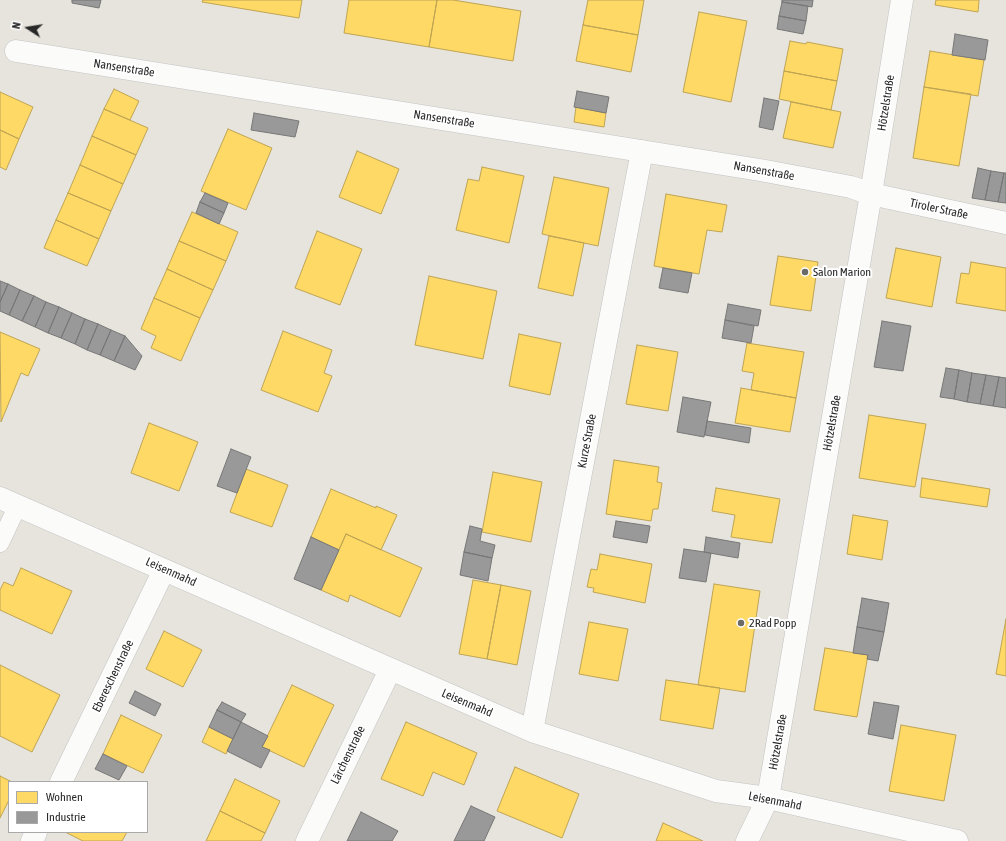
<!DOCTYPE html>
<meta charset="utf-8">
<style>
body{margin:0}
#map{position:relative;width:1006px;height:841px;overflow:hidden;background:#e7e4dd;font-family:"Asap Condensed",sans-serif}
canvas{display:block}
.legend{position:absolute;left:8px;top:781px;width:140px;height:52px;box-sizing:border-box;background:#fff;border:1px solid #a9a9a9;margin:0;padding:5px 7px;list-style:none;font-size:12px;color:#282828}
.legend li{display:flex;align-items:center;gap:8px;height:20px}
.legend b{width:20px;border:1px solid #a9a9a9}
.north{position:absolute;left:8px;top:8px;width:40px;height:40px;-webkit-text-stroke:3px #fff;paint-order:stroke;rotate:282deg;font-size:11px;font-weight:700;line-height:16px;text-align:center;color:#282828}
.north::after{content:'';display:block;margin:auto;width:14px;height:18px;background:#282828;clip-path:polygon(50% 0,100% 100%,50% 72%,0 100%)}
</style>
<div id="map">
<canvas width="1006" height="841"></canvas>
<ul class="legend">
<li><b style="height:11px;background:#ffd966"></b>Wohnen</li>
<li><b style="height:11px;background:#999"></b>Industrie</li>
</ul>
<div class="north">N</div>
</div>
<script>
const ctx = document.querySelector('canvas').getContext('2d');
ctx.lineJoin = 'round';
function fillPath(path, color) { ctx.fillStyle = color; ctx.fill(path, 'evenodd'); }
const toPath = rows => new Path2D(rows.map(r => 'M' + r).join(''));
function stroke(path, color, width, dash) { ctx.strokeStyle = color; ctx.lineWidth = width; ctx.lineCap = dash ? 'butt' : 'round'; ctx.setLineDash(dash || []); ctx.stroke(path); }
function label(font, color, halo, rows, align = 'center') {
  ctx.font = font + ' "Asap Condensed",sans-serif'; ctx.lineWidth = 4; ctx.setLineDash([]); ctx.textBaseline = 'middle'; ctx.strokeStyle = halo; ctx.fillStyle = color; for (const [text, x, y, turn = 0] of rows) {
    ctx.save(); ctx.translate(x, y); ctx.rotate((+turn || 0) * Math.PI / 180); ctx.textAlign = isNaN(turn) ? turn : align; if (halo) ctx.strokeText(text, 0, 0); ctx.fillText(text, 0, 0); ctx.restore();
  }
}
const homes = toPath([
 [203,0,302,0,299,18,202,2,203,0],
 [349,0,437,0,429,47,344,33,349,0],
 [437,0,453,0,521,11,513,61,429,47,437,0],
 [588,0,644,0,638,35,583,25,588,0],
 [936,0,979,0,978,12,935,5,936,0],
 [699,12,747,21,731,102,683,92,699,12],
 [583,25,638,35,631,72,576,61,583,25],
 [790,41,806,44,807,42,843,49,837,81,784,71,790,41],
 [930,51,984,60,978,96,924,87,930,51],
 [784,71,837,81,831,110,779,99,784,71],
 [924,87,971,94,959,166,913,158,924,87],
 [114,89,139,101,130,120,104,109,114,89],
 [0,92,33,107,19,139,0,130,0,92],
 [791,102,841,112,833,148,783,138,791,102],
 [576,107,606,113,604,127,574,122,576,107],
 [104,109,148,128,136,155,92,136,104,109],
 [228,129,272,148,246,210,201,191,228,129],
 [0,130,19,139,6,170,0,167,0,130],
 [92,136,136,155,123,184,80,165,92,136],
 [357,151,399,169,381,214,339,197,357,151],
 [80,165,123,184,111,211,68,193,80,165],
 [482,167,524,176,509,243,456,230,468,179,479,181,482,167],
 [554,177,609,188,598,246,542,234,554,177],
 [68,193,111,211,99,239,56,220,68,193],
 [666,194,727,205,722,232,707,230,699,274,654,266,666,194],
 [192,212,238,232,226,261,179,241,192,212],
 [56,220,99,239,87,266,44,248,56,220],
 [317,231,362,249,340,305,295,288,317,231],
 [549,236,584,243,573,296,538,288,549,236],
 [179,241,226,261,213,290,167,269,179,241],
 [896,248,941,257,932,307,886,298,896,248],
 [778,256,818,262,811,311,770,305,778,256],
 [971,262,1006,268,1006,311,956,303,961,273,969,274,971,262],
 [167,269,213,290,200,318,154,298,167,269],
 [429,276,497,291,483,359,415,345,429,276],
 [154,298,200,318,181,361,151,348,156,336,141,329,154,298],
 [283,331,332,350,324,373,332,376,318,412,261,390,283,331],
 [0,332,40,349,28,376,21,373,1,422,0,332],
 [519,334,561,343,550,395,509,386,519,334],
 [747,343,804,352,796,398,751,390,754,373,742,371,747,343],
 [637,345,678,352,668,411,626,404,637,345],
 [741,388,796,398,790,432,735,423,741,388],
 [869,415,926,424,915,487,859,478,869,415],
 [149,423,198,442,179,491,131,473,149,423],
 [614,460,659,467,657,482,662,483,658,509,653,509,651,521,606,514,614,460],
 [246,469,288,485,272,527,230,512,246,469],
 [493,472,542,482,531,542,482,532,493,472],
 [922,478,990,489,987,507,920,497,922,478],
 [716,488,780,499,772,543,731,537,735,515,712,511,716,488],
 [331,489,376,508,376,506,397,515,381,550,346,534,339,550,311,537,331,489],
 [853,515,888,521,882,560,847,554,853,515],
 [346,534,422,568,400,617,350,595,348,602,321,590,346,534],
 [600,554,652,564,645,603,593,592,594,588,587,587,591,569,597,570,600,554],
 [21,568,72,591,52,634,0,610,0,590,4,582,13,586,21,568],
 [473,580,501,585,487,659,459,654,473,580],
 [714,584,760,591,745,692,698,685,714,584],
 [501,585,531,591,517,665,487,659,501,585],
 [1006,619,1006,676,996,674,1006,619],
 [589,622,628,629,618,681,579,674,589,622],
 [164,631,202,650,183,687,146,669,164,631],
 [825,648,868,655,857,717,814,710,825,648],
 [0,665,60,695,32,752,0,736,0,665],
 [666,680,720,688,713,729,660,720,666,680],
 [292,685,334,705,304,767,262,747,292,685],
 [121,715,162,735,143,773,103,754,121,715],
 [406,722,477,753,464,785,433,772,423,796,381,779,406,722],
 [901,725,956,735,944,801,889,791,901,725],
 [209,727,233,739,226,754,202,742,209,727],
 [515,767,579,794,562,838,497,811,515,767],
 [0,776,12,782,9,782,9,800,0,818,0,776],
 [235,779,280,801,265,833,220,811,235,779],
 [220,811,265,833,261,841,206,841,220,811],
 [663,823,703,841,656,841,663,823],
 [65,832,127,832,122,841,83,841,65,832]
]);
fillPath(homes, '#ffd966');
stroke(homes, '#bea453', 1);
const industry = toPath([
 [72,0,101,0,99,8,72,3,72,0],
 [782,0,813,0,812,7,782,2,782,0],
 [782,2,808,6,806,21,779,16,782,2],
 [779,16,806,21,803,34,777,29,779,16],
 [955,34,988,40,985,60,952,55,955,34],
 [577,91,609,97,606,113,574,107,577,91],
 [764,98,779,101,773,130,759,127,764,98],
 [254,113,299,121,295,137,251,130,254,113],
 [978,168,991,171,985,200,972,198,978,168],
 [991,171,1004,173,998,202,985,200,991,171],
 [1004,173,1006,173,1006,203,998,202,1004,173],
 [205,193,228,203,224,213,200,202,205,193],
 [200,202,224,213,219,224,196,213,200,202],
 [663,268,692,273,688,293,659,288,663,268],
 [0,281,8,284,0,302,0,281],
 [8,284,20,290,9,315,0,311,0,302,8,284],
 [20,290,34,296,22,321,9,315,20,290],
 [34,296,46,302,35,327,22,321,34,296],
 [46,302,59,307,48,333,35,327,46,302],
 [728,304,761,310,758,326,725,320,728,304],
 [59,307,72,313,61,338,48,333,59,307],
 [72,313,85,319,75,344,61,338,72,313],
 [85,319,98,324,87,350,75,344,85,319],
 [725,320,754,326,751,343,722,338,725,320],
 [882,321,911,326,903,371,874,367,882,321],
 [98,324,111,330,100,355,87,350,98,324],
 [111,330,125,336,114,361,100,355,111,330],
 [125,336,142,356,135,370,114,361,125,336],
 [946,368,959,370,954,399,940,397,946,368],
 [959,370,972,373,967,402,954,399,959,370],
 [972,373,986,375,980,404,967,402,972,373],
 [986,375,999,377,993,406,980,404,986,375],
 [999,377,1006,378,1006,408,993,406,999,377],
 [683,397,711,402,704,437,677,432,683,397],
 [707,421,751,428,749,443,705,435,707,421],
 [231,449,251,457,237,493,217,486,231,449],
 [616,521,650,526,647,543,613,537,616,521],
 [470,526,482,529,480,541,495,545,492,558,464,552,470,526],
 [311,537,339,550,321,590,294,579,311,537],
 [706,537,740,543,738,558,704,552,706,537],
 [684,549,711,553,706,582,679,578,684,549],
 [464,552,492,558,488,581,460,575,464,552],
 [862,598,889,603,884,632,857,627,862,598],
 [857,627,884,632,878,661,867,659,868,655,853,653,857,627],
 [135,691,161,704,155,716,129,703,135,691],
 [222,702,246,714,241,722,217,710,222,702],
 [874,702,899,706,893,739,868,734,874,702],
 [217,710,241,722,233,739,209,727,217,710],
 [241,722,268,736,262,747,270,750,261,768,227,751,241,722],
 [103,754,127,766,119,780,95,769,103,754],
 [471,806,495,817,484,841,454,841,471,806],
 [361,812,398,831,392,841,347,841,361,812]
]);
fillPath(industry, '#999');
stroke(industry, '#777', 1);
const lane = toPath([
 [0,543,18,505]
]);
const street = toPath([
 [16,51,760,170,851,187,871,194,1006,223],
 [0,498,532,731,716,791,768,798,957,841],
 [532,731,642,151],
 [61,782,164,570],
 [32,841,36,832],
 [307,841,390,670],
 [747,841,768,798,871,194,902,0]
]);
stroke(lane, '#c4c3c3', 19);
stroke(street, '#c4c3c3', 23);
stroke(lane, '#fbfbfa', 18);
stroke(street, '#fbfbfa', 22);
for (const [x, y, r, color] of [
 [805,272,4,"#6b6a67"],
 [741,623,4,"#6b6a67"]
]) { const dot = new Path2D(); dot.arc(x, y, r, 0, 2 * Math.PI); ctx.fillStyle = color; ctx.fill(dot); stroke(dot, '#fff', 1.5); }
label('12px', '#282828', '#fff', [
 ["Nansenstraße",124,68,9],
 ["Hötzelstraße",886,103,-81],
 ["Nansenstraße",444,119,9],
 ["Nansenstraße",764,171,10],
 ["Tiroler Straße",939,209,12],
 ["Hötzelstraße",832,423,-80],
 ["Kurze Straße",587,441,-79],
 ["Leisenmahd",171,572,24],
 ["Ebereschenstraße",113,676,-64],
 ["Leisenmahd",467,703,23],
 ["Hötzelstraße",778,742,-80],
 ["Lärchenstraße",348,755,-64],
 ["Leisenmahd",775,801,11]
]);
label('12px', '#282828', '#fff', [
 ["Salon Marion",813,272],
 ["2Rad Popp",749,623]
], 'left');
</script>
